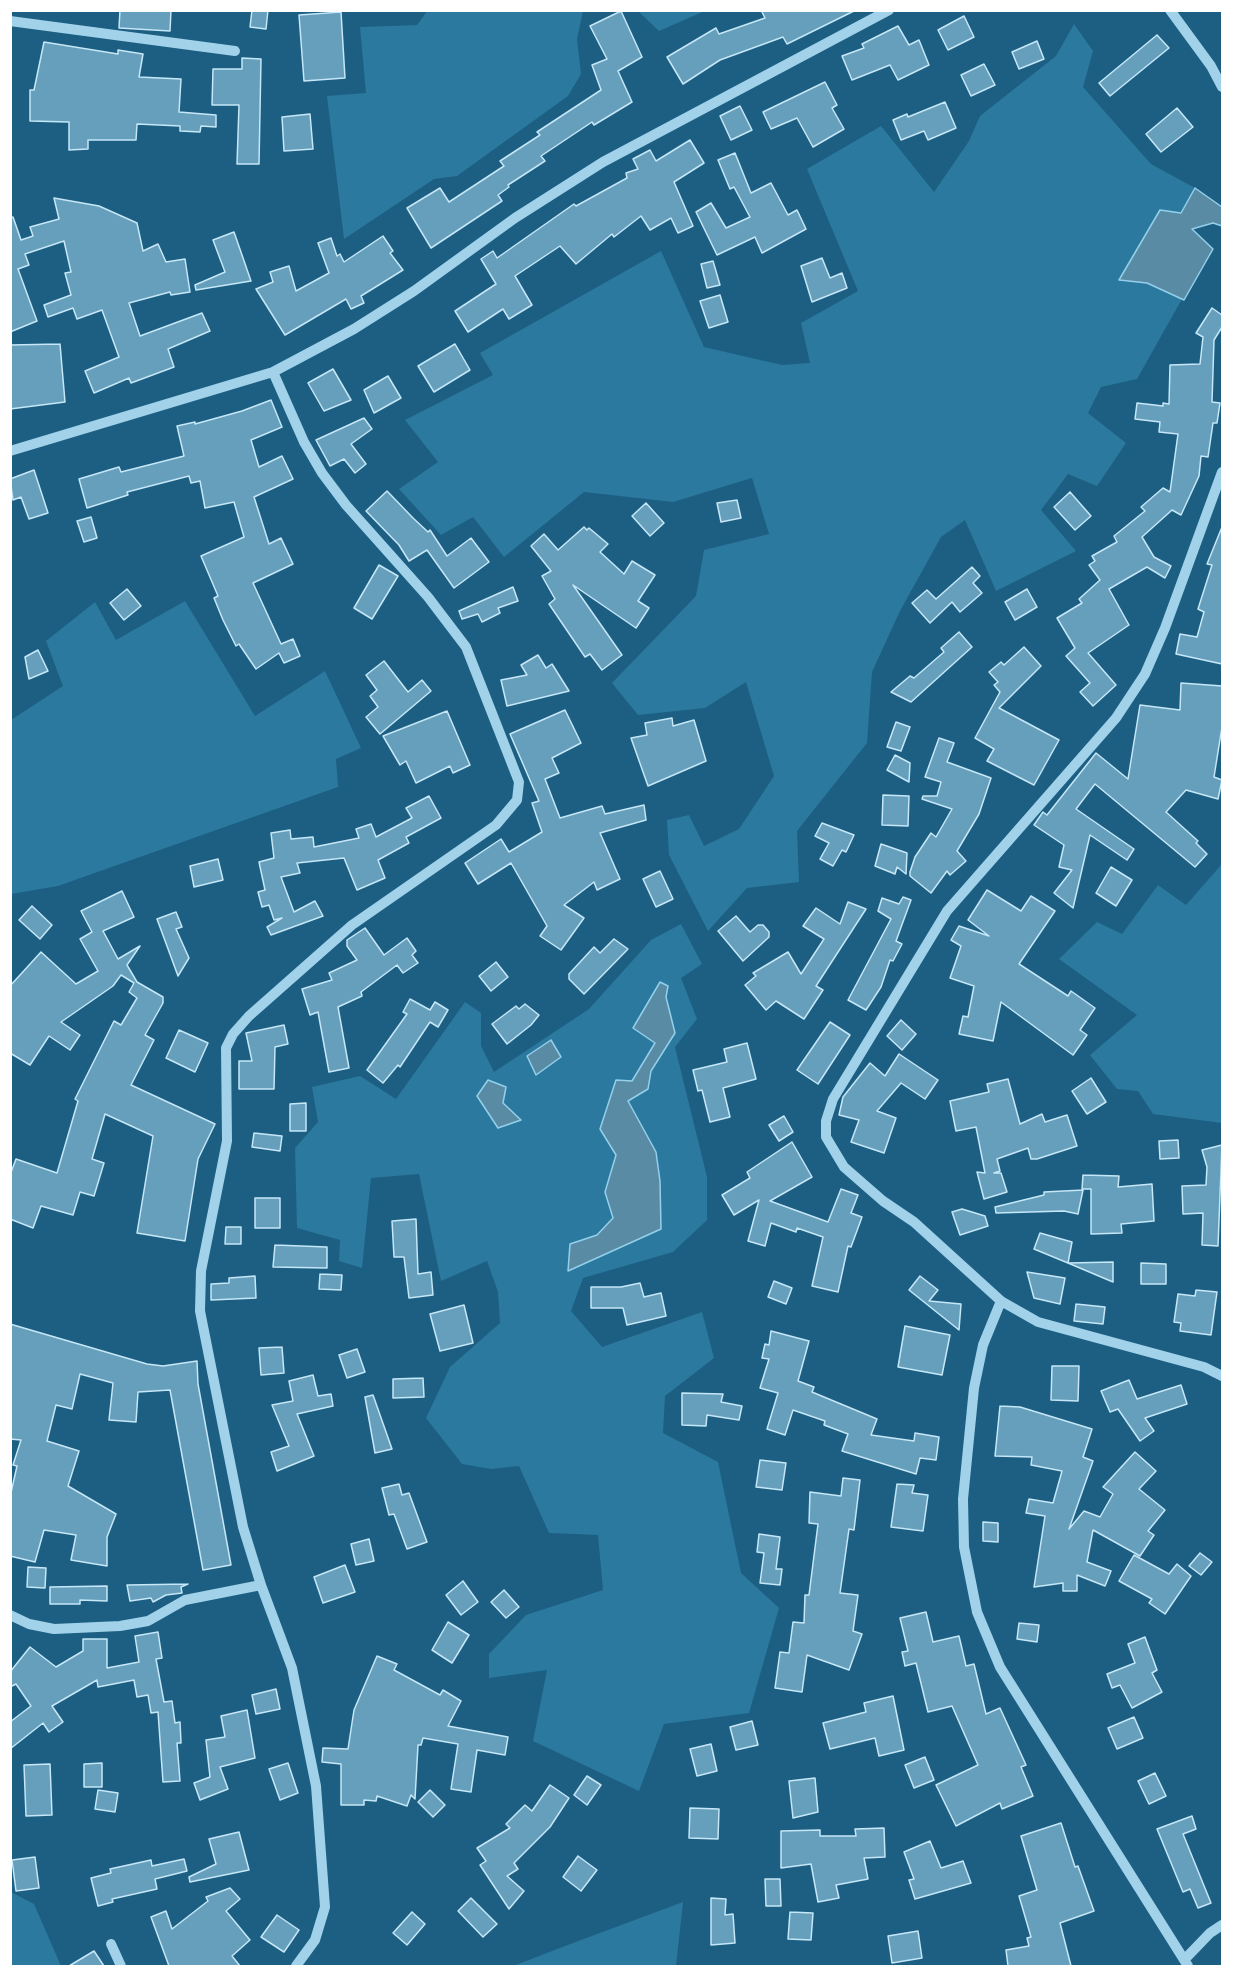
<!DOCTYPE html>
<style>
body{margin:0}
#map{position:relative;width:1233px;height:1977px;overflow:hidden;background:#1c5f82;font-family:Figtree,sans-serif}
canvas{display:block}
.frame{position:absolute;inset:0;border:12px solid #fff;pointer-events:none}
</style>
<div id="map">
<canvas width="1233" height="1977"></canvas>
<div class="frame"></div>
</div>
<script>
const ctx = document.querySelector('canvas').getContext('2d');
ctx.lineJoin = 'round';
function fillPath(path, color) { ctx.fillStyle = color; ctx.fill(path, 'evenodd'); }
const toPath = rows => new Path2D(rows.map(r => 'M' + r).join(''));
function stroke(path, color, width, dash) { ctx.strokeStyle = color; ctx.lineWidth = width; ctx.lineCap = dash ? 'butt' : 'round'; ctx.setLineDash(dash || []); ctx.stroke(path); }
fillPath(toPath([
 [428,10,583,11,577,39,581,74,568,96,457,176,434,179,344,239,327,96,366,93,360,27,417,25],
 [707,10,659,31,638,11,638,10],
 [1074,24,1093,51,1083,87,1151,164,1195,188,1181,213,1120,281,1147,283,1182,299,1137,379,1101,387,1088,413,1126,443,1097,486,1068,474,1041,510,1076,551,996,591,965,520,941,537,900,611,872,672,867,743,797,831,799,882,747,888,708,931,669,855,667,820,689,815,704,846,739,829,774,776,746,682,705,708,638,715,612,683,696,596,704,550,769,534,752,478,673,502,584,492,504,557,473,517,441,535,399,489,438,462,405,420,493,375,480,353,661,251,704,347,782,365,810,363,801,323,858,291,807,169,881,126,934,192,969,141,980,116,1056,56],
 [185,601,255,716,325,671,361,748,336,759,338,787,58,886,11,894,11,720,63,686,46,641,95,602,116,640],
 [1222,864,1222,1123,1153,1114,1138,1091,1117,1089,1090,1055,1137,1015,1059,959,1097,922,1122,934,1158,885,1186,905],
 [681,924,702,964,681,978,697,1019,675,1047,707,1177,707,1220,673,1252,583,1278,571,1311,602,1347,702,1312,714,1358,665,1396,663,1433,718,1462,741,1573,779,1608,749,1713,664,1724,639,1791,533,1741,547,1670,489,1678,489,1654,526,1615,603,1590,598,1535,549,1533,519,1466,491,1469,462,1464,426,1418,450,1367,500,1323,498,1292,487,1261,441,1281,419,1174,371,1178,362,1268,339,1261,340,1240,297,1228,295,1148,318,1122,312,1087,360,1076,396,1099,465,1002,481,1013,481,1046,494,1072,589,1009,651,940],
 [11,1892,34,1904,61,1966,11,1966],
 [683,1902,676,1966,513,1966,565,1946]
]), '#2b799e');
const water = toPath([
 [1195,188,1222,207,1222,226,1213,223,1192,229,1213,249,1184,300,1147,283,1119,280,1160,210,1181,213,1195,188],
 [660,982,668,986,666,997,675,1033,651,1071,648,1089,628,1101,656,1152,660,1181,661,1229,568,1271,570,1244,597,1235,613,1218,605,1192,616,1155,600,1129,616,1080,632,1081,655,1043,633,1028,660,982],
 [551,1040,561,1057,536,1075,527,1056,551,1040],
 [488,1080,506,1087,503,1103,521,1120,498,1128,477,1096,488,1080]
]);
fillPath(water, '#5a8ba4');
stroke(water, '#94d0ec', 1.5);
const building = toPath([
 [120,10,171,10,170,31,119,28,120,10],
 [252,10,268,10,266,29,250,27,252,10],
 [761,10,856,10,787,44,783,37,720,60,683,84,667,57,716,28,719,34,765,18,761,10],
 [621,11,642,57,618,71,632,102,594,125,592,122,541,156,545,161,508,185,509,187,498,195,502,201,431,248,407,208,440,188,449,202,504,166,500,161,540,135,537,132,601,90,592,65,607,59,590,26,621,11],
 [341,12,345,78,304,81,299,15,341,12],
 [964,16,974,37,948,50,938,30,964,16],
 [898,26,909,45,919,40,929,65,898,80,890,65,852,80,842,56,864,48,862,44,898,26],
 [1157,35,1169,48,1110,96,1099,83,1157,35],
 [1037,41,1044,59,1019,69,1012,52,1037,41],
 [44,42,118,54,118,50,143,54,139,77,181,79,179,112,216,115,216,127,201,126,200,132,180,131,180,126,137,124,136,140,88,140,88,149,69,150,69,122,30,121,30,90,34,90,44,42],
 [242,58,261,59,259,164,237,164,239,105,212,105,213,69,242,69,242,58],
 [984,64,995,85,971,96,961,75,984,64],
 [825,82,837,105,832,108,844,129,813,147,797,118,771,129,763,112,825,82],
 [945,102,956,128,928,140,924,131,901,140,893,120,907,114,908,117,945,102],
 [740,106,752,130,731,140,720,116,740,106],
 [1177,108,1193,127,1161,152,1146,134,1177,108],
 [310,114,313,149,284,151,282,117,310,114],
 [690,140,704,163,674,182,693,226,678,233,671,218,650,230,641,216,614,237,612,234,576,264,560,246,515,276,532,305,509,319,503,309,468,332,455,311,496,284,481,259,493,251,497,258,574,204,576,206,627,178,626,173,638,169,633,159,650,150,656,161,690,140],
 [735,153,751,193,771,183,788,215,797,210,806,229,762,253,755,237,717,255,696,212,711,203,726,228,750,217,734,187,730,189,718,160,735,153],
 [54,198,99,206,137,223,143,251,158,244,166,262,185,259,190,292,171,295,170,292,129,303,140,336,202,313,210,331,168,349,174,367,131,383,129,378,94,393,85,371,119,357,102,310,77,319,73,308,48,317,44,305,71,295,65,273,71,272,64,241,25,254,29,265,18,269,37,321,10,332,10,218,13,217,21,240,33,236,30,227,59,219,54,198],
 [234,232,251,281,196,290,195,285,225,272,213,240,234,232],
 [383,236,393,251,390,253,403,270,361,296,364,303,351,309,346,299,285,335,256,289,273,282,270,272,289,266,296,291,329,273,318,243,331,238,337,256,340,254,344,262,383,236],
 [822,258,830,278,842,273,847,288,812,302,801,266,822,258],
 [713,261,720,285,707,288,701,264,713,261],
 [720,295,728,322,709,328,700,301,720,295],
 [1212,308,1222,315,1222,327,1214,340,1212,402,1220,403,1217,423,1213,423,1208,457,1201,456,1199,476,1181,515,1172,510,1142,537,1154,557,1171,566,1165,578,1147,567,1109,589,1129,625,1088,653,1116,685,1093,706,1080,692,1090,683,1066,656,1075,648,1057,618,1082,603,1079,599,1100,580,1089,565,1095,561,1092,556,1117,542,1114,536,1145,511,1141,507,1163,488,1170,492,1178,434,1159,432,1160,422,1135,419,1137,403,1163,406,1163,403,1169,404,1170,365,1200,364,1203,337,1196,333,1212,308],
 [60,344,65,402,10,409,10,345,60,344],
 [455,344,470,370,434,392,418,366,455,344],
 [333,369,351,400,324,411,308,383,333,369],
 [388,376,401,398,374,413,364,390,388,376],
 [271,400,282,427,251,440,259,467,282,456,293,479,254,497,269,544,281,538,293,564,253,583,281,644,293,639,300,656,284,663,279,653,256,669,239,644,236,646,223,620,214,598,218,596,201,556,244,537,234,502,205,508,200,481,191,483,189,476,127,492,128,495,87,508,79,479,119,467,121,472,184,456,177,426,195,422,195,424,242,411,271,400],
 [364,418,372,429,351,444,366,464,355,473,344,459,330,466,316,440,364,418],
 [34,470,48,513,29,519,21,497,13,500,10,479,34,470],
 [387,491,413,518,428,532,430,530,447,556,471,538,489,562,454,588,427,550,409,561,399,545,366,511,387,491],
 [1070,492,1091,516,1075,530,1054,507,1070,492],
 [737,500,741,518,721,522,717,503,737,500],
 [646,503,664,523,650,536,632,516,646,503],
 [91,517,97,538,84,542,77,521,91,517],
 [584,527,587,530,589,528,608,544,600,552,624,574,632,561,655,575,638,601,649,608,636,628,573,585,622,655,602,670,590,654,585,657,549,604,555,599,542,576,551,571,531,546,544,534,558,550,584,527],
 [1222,527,1222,664,1176,654,1180,634,1197,637,1204,612,1198,609,1212,565,1207,564,1222,527],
 [379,565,398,576,372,619,354,608,379,565],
 [972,567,980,576,973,583,982,593,960,612,952,602,930,623,912,603,927,590,936,599,972,567],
 [513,587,518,601,498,608,500,613,482,622,478,614,462,619,459,611,513,587],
 [127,589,141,606,124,620,110,603,127,589],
 [1027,589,1037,607,1015,620,1005,602,1027,589],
 [959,632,972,647,911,702,891,692,910,676,914,678,944,652,941,648,959,632],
 [1024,647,1041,666,999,708,1059,740,1034,785,987,761,994,749,975,738,1000,692,994,685,998,682,989,672,1001,662,1004,665,1024,647],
 [38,650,48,671,29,679,25,657,38,650],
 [538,655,546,668,552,664,569,691,507,706,501,680,527,675,521,665,538,655],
 [384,661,408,692,422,680,431,691,380,734,366,717,378,707,370,696,377,690,366,675,384,661],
 [1181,683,1222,686,1222,727,1214,777,1222,780,1218,799,1186,790,1166,812,1198,841,1196,843,1207,854,1195,867,1095,784,1076,809,1134,849,1127,860,1090,835,1073,908,1054,893,1072,870,1059,867,1064,845,1034,825,1043,812,1047,815,1096,753,1128,779,1140,705,1180,710,1181,683],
 [565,710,581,743,552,758,559,773,545,779,560,818,602,806,605,814,644,805,646,820,600,833,620,879,597,890,594,882,564,905,584,918,561,950,540,936,547,926,511,863,478,884,465,863,501,839,509,852,542,832,532,803,539,801,510,734,565,710],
 [447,711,470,765,453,773,450,766,416,783,406,761,400,765,383,736,447,711],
 [672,718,673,726,694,720,706,761,648,786,631,738,647,735,645,723,672,718],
 [896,722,910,727,901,751,887,747,896,722],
 [939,738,954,743,947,762,991,778,979,814,957,851,966,861,950,875,947,871,931,893,910,876,910,872,915,857,931,833,936,837,952,809,922,799,923,796,937,796,941,782,925,777,939,738],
 [895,755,910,763,909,782,887,770,895,755],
 [883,795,909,796,908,826,882,825,883,795],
 [429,796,441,818,406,837,409,843,378,860,385,878,357,890,344,858,297,863,300,873,281,877,294,912,315,901,323,916,271,935,267,927,282,918,274,920,269,905,262,907,258,892,265,890,259,862,274,858,271,833,290,830,291,839,313,837,314,847,359,838,356,829,371,824,376,837,412,818,406,808,429,796],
 [822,823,854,835,846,852,842,850,833,866,820,859,829,843,815,836,822,823],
 [881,844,907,853,906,874,897,867,895,874,875,866,881,844],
 [218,859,223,880,194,887,190,866,218,859],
 [1111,867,1132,880,1116,906,1096,893,1111,867],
 [660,871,673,899,656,907,643,879,660,871],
 [987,890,1021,911,1031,896,1055,911,1019,964,1068,996,1071,991,1095,1008,1080,1030,1087,1035,1073,1055,1001,1002,993,1041,959,1034,963,1016,968,1017,974,986,950,978,961,946,951,940,959,926,989,936,968,920,987,890],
 [122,891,134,917,103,931,118,959,140,946,127,965,137,982,163,997,163,1003,145,1035,154,1040,131,1085,215,1124,198,1159,185,1241,137,1233,153,1136,105,1114,92,1159,104,1163,94,1196,80,1192,73,1215,41,1206,33,1228,10,1219,10,1175,16,1159,57,1173,78,1101,75,1099,114,1021,121,1025,137,998,129,992,134,983,121,975,113,986,61,1022,80,1035,70,1050,49,1036,30,1065,10,1053,10,986,41,952,76,984,98,971,80,939,92,932,81,911,122,891],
 [903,897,911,900,896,941,902,944,893,961,890,960,881,987,866,1010,848,1000,891,919,878,911,882,898,899,904,903,897],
 [848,902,866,909,816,986,823,990,804,1019,776,1001,766,1010,745,985,756,976,753,973,788,952,801,974,824,939,803,926,816,908,840,924,848,902],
 [32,906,52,925,40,939,19,920,32,906],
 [176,912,182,927,176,929,189,958,178,976,157,919,176,912],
 [736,916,750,932,758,925,763,925,769,932,769,937,743,961,718,931,736,916],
 [365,928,384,955,407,938,416,951,412,955,418,963,403,973,397,965,361,992,362,996,338,1007,349,1068,329,1072,318,1012,310,1015,302,989,332,980,329,973,357,960,347,946,347,940,365,928],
 [614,939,628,949,584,994,569,979,569,974,594,947,600,953,614,939],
 [496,962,508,977,491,991,479,976,496,962],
 [410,999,430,1010,435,1002,448,1010,438,1027,430,1022,400,1067,398,1065,383,1083,367,1070,407,1014,403,1012,410,999],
 [525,1004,539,1015,531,1025,507,1044,492,1024,516,1006,519,1009,525,1004],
 [901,1020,916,1034,902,1050,887,1036,901,1020],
 [830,1022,850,1035,818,1084,797,1070,830,1022],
 [284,1025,288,1044,275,1047,274,1089,239,1089,239,1061,252,1061,246,1033,284,1025],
 [179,1030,208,1043,195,1072,166,1058,179,1030],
 [747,1043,756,1079,723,1088,730,1117,710,1122,702,1090,698,1091,693,1070,727,1062,724,1049,747,1043],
 [899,1054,938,1080,925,1099,901,1083,877,1111,896,1118,884,1153,851,1142,859,1120,839,1115,843,1097,870,1063,885,1076,899,1054],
 [1091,1078,1106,1102,1087,1114,1072,1091,1091,1078],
 [1008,1079,1020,1124,1042,1114,1045,1122,1067,1115,1077,1146,1037,1159,1031,1159,1028,1148,997,1159,1000,1171,994,1173,1001,1173,1007,1192,984,1199,977,1172,985,1173,976,1127,956,1131,950,1101,989,1092,987,1084,1008,1079],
 [306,1103,306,1131,290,1131,290,1104,306,1103],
 [784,1116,793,1132,779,1141,769,1125,784,1116],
 [254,1133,282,1136,280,1151,252,1147,254,1133],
 [1178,1140,1179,1158,1160,1159,1159,1141,1178,1140],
 [792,1142,812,1177,770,1201,828,1222,841,1189,858,1195,851,1213,862,1217,851,1247,848,1246,838,1292,812,1286,823,1237,797,1228,796,1232,771,1223,765,1246,748,1241,759,1200,734,1215,722,1195,750,1178,747,1172,792,1142],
 [1222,1145,1218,1246,1202,1245,1203,1213,1183,1214,1182,1186,1206,1185,1207,1167,1202,1150,1222,1145],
 [1083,1175,1119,1176,1118,1187,1152,1184,1154,1221,1121,1224,1122,1233,1091,1234,1091,1189,1082,1189,1083,1175],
 [1083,1190,1078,1214,1064,1211,996,1213,995,1207,1044,1195,1044,1192,1083,1190],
 [255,1198,280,1198,280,1228,255,1228,255,1198],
 [962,1209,985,1216,988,1226,960,1235,952,1212,962,1209],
 [416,1219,418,1274,431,1272,433,1295,409,1298,404,1257,394,1257,392,1221,416,1219],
 [226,1227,241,1227,241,1244,225,1244,226,1227],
 [1040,1233,1072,1242,1068,1263,1034,1249,1040,1233],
 [275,1245,327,1247,327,1268,273,1267,275,1245],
 [1113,1262,1113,1282,1068,1263,1113,1262],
 [1141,1263,1166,1264,1166,1284,1141,1284,1141,1263],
 [1027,1272,1065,1278,1060,1304,1034,1298,1027,1272],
 [320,1274,342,1275,341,1290,319,1289,320,1274],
 [255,1276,256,1298,211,1300,211,1284,229,1283,229,1278,255,1276],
 [920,1276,938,1290,929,1301,961,1304,959,1330,909,1290,920,1276],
 [774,1281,792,1288,786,1304,768,1297,774,1281],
 [640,1283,644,1297,661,1293,666,1316,627,1325,623,1308,591,1308,591,1287,621,1287,640,1283],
 [1196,1290,1217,1292,1211,1335,1180,1331,1181,1323,1174,1322,1178,1294,1195,1296,1196,1290],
 [1076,1304,1105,1307,1103,1324,1074,1321,1076,1304],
 [464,1305,473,1343,440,1351,430,1314,464,1305],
 [10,1324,147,1364,163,1366,197,1361,198,1384,231,1565,203,1570,170,1390,138,1392,136,1422,109,1420,113,1383,80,1374,72,1409,56,1405,47,1441,79,1451,68,1486,116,1514,107,1537,107,1566,71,1560,76,1535,44,1530,35,1562,10,1556,10,1497,17,1466,13,1465,21,1440,10,1439,10,1324],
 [905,1326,950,1335,942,1375,898,1367,905,1326],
 [771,1331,809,1341,798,1381,814,1387,812,1392,877,1419,871,1435,914,1441,915,1433,939,1437,936,1460,920,1458,916,1474,842,1451,848,1434,824,1425,825,1421,793,1410,785,1435,767,1429,778,1393,760,1388,769,1359,762,1358,765,1344,769,1345,771,1331],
 [282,1347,284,1373,261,1375,259,1348,282,1347],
 [357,1349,365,1372,347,1378,339,1355,357,1349],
 [1052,1366,1079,1366,1078,1401,1051,1400,1052,1366],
 [313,1375,318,1396,331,1394,333,1406,297,1414,314,1456,277,1471,271,1452,289,1446,272,1405,293,1401,289,1381,313,1375],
 [423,1378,424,1397,393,1398,393,1379,423,1378],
 [1129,1380,1137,1399,1181,1385,1187,1404,1145,1418,1154,1431,1140,1441,1118,1409,1110,1412,1101,1391,1129,1380],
 [682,1393,723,1394,721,1402,742,1406,739,1420,707,1415,706,1426,682,1425,682,1393],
 [373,1395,392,1449,375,1453,365,1397,373,1395],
 [1000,1406,1020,1407,1092,1429,1083,1457,1093,1461,1069,1529,1084,1511,1100,1517,1113,1494,1103,1487,1135,1452,1156,1471,1139,1489,1165,1510,1148,1531,1154,1535,1140,1556,1093,1530,1087,1562,1111,1571,1105,1586,1077,1575,1077,1591,1063,1591,1063,1583,1034,1587,1045,1516,1026,1513,1029,1499,1053,1503,1062,1471,1031,1465,1032,1457,995,1456,1000,1406],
 [760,1460,786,1463,782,1490,756,1487,760,1460],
 [843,1478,860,1480,854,1530,849,1529,840,1593,858,1595,853,1631,862,1634,849,1670,807,1655,802,1692,775,1688,780,1652,789,1653,793,1622,804,1623,805,1595,809,1595,818,1524,809,1523,810,1492,841,1496,843,1478],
 [399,1484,402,1495,409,1493,427,1542,407,1549,394,1514,389,1515,382,1488,399,1484],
 [897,1484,914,1485,912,1493,928,1495,923,1531,891,1527,897,1484],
 [983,1522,998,1523,998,1542,983,1541,983,1522],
 [759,1534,780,1537,776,1569,782,1569,780,1585,760,1583,764,1553,757,1552,759,1534],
 [369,1539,374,1561,356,1565,351,1544,369,1539],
 [1200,1553,1212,1562,1201,1575,1189,1566,1200,1553],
 [1134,1555,1169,1574,1177,1564,1191,1576,1165,1614,1149,1603,1152,1599,1119,1581,1134,1555],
 [345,1565,355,1592,323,1603,314,1577,345,1565],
 [28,1567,46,1568,45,1588,27,1587,28,1567],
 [463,1581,478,1602,461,1615,446,1595,463,1581],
 [188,1584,181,1587,182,1593,166,1595,153,1602,151,1598,130,1601,127,1585,188,1584],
 [107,1586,107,1601,80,1600,80,1604,50,1604,50,1587,107,1586],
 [504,1590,519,1607,506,1618,491,1602,504,1590],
 [926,1612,933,1642,959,1636,966,1666,974,1664,986,1714,1000,1708,1026,1765,1021,1767,1033,1796,1002,1809,1000,1803,956,1826,936,1785,978,1765,952,1706,928,1712,916,1663,905,1666,902,1652,908,1651,900,1618,926,1612],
 [448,1622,469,1635,452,1663,432,1650,448,1622],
 [1019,1623,1039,1625,1037,1642,1017,1639,1019,1623],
 [158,1632,162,1658,156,1659,164,1702,172,1701,175,1723,180,1722,181,1743,177,1743,180,1781,163,1782,158,1712,151,1713,148,1695,137,1697,134,1680,98,1687,97,1680,52,1706,63,1722,49,1732,43,1723,10,1749,10,1722,31,1706,16,1684,10,1687,10,1672,30,1647,56,1667,83,1651,83,1639,107,1639,107,1668,139,1662,135,1636,158,1632],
 [1145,1637,1157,1670,1152,1673,1162,1692,1132,1708,1120,1685,1112,1688,1107,1674,1135,1663,1128,1644,1145,1637],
 [377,1656,397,1664,394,1670,440,1695,443,1690,461,1701,448,1726,508,1737,505,1755,477,1750,471,1792,451,1789,458,1744,423,1738,421,1745,418,1745,415,1799,411,1795,407,1806,377,1796,376,1801,364,1800,364,1805,341,1805,341,1764,322,1762,323,1748,348,1749,354,1710,377,1656],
 [276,1689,280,1709,256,1714,252,1695,276,1689],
 [893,1696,904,1750,879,1756,875,1738,830,1749,823,1723,866,1712,864,1703,893,1696],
 [247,1710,255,1758,220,1767,228,1789,200,1800,194,1783,210,1777,206,1740,225,1737,221,1716,247,1710],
 [1134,1717,1143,1738,1117,1749,1108,1728,1134,1717],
 [752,1721,758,1745,736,1750,730,1727,752,1721],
 [711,1744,717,1771,697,1776,690,1749,711,1744],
 [925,1757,934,1780,914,1788,905,1765,925,1757],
 [102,1763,102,1787,84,1787,84,1764,102,1763],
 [288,1763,298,1793,280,1800,269,1769,288,1763],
 [50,1764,52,1815,26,1816,24,1765,50,1764],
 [1155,1773,1166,1796,1149,1804,1138,1781,1155,1773],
 [587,1776,601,1785,587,1805,574,1795,587,1776],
 [815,1778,818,1812,793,1818,789,1781,815,1778],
 [550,1785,569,1798,550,1827,514,1863,518,1869,507,1876,524,1891,509,1909,480,1865,486,1861,477,1848,510,1828,506,1824,525,1805,532,1811,550,1785],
 [98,1790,118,1793,115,1812,95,1809,98,1790],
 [430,1790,445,1805,433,1817,418,1802,430,1790],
 [690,1808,719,1809,718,1839,689,1838,690,1808],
 [1192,1816,1196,1829,1183,1834,1211,1903,1198,1908,1190,1889,1183,1892,1157,1829,1192,1816],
 [1061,1823,1075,1867,1078,1866,1094,1911,1060,1923,1071,1966,1008,1966,1006,1950,1029,1946,1027,1938,1031,1937,1019,1896,1037,1890,1021,1836,1061,1823],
 [884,1828,885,1857,864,1858,868,1879,836,1885,839,1898,818,1902,811,1864,781,1868,781,1831,820,1830,820,1836,856,1836,855,1829,884,1828],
 [239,1832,249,1870,190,1882,189,1877,216,1864,209,1839,239,1832],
 [930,1841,941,1868,963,1861,971,1883,915,1899,909,1880,914,1879,904,1852,930,1841],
 [578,1856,597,1870,581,1891,563,1877,578,1856],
 [35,1857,39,1888,16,1891,12,1860,35,1857],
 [184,1859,187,1871,155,1879,157,1889,112,1899,113,1902,98,1906,91,1878,111,1873,110,1869,151,1860,152,1866,184,1859],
 [765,1879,780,1879,781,1906,766,1906,765,1879],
 [230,1888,240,1899,226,1911,250,1940,232,1956,240,1966,169,1966,151,1917,166,1911,172,1929,208,1901,206,1897,230,1888],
 [471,1898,497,1924,483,1937,458,1911,471,1898],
 [711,1898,726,1899,725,1915,733,1914,735,1943,711,1945,711,1898],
 [412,1912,425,1924,407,1945,393,1933,412,1912],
 [790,1912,813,1913,811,1940,788,1939,790,1912],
 [277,1915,299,1930,284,1952,261,1937,277,1915],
 [918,1931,922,1958,892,1963,888,1936,918,1931],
 [94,1951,104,1966,69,1966,94,1951]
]);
fillPath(building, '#669fbb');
stroke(building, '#c5e7f7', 1.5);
stroke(toPath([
 [1170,10,1211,66,1222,87],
 [10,21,235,51],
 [273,372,304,442,322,473,346,505,428,597,466,647,519,782,517,800,496,825,352,925,249,1016,233,1034,226,1048,227,1141,201,1271,200,1311,243,1527,261,1585,292,1668,316,1786,325,1907,315,1940,296,1966],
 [10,451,273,372,354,329,414,291,515,218,603,162,889,10],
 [1222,472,1165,628,1145,674,1116,718,947,911,833,1099,826,1121,826,1137,844,1167,883,1201,914,1222,1001,1301,1038,1322,1204,1367,1222,1376],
 [1001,1301,983,1345,974,1388,963,1499,964,1547,977,1612,1000,1667,1188,1966],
 [10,1615,29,1624,54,1629,120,1626,148,1621,185,1600,261,1585],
 [111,1944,121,1966],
 [1184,1960,1210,1933,1222,1925]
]), '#a1d2ea', 10);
</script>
